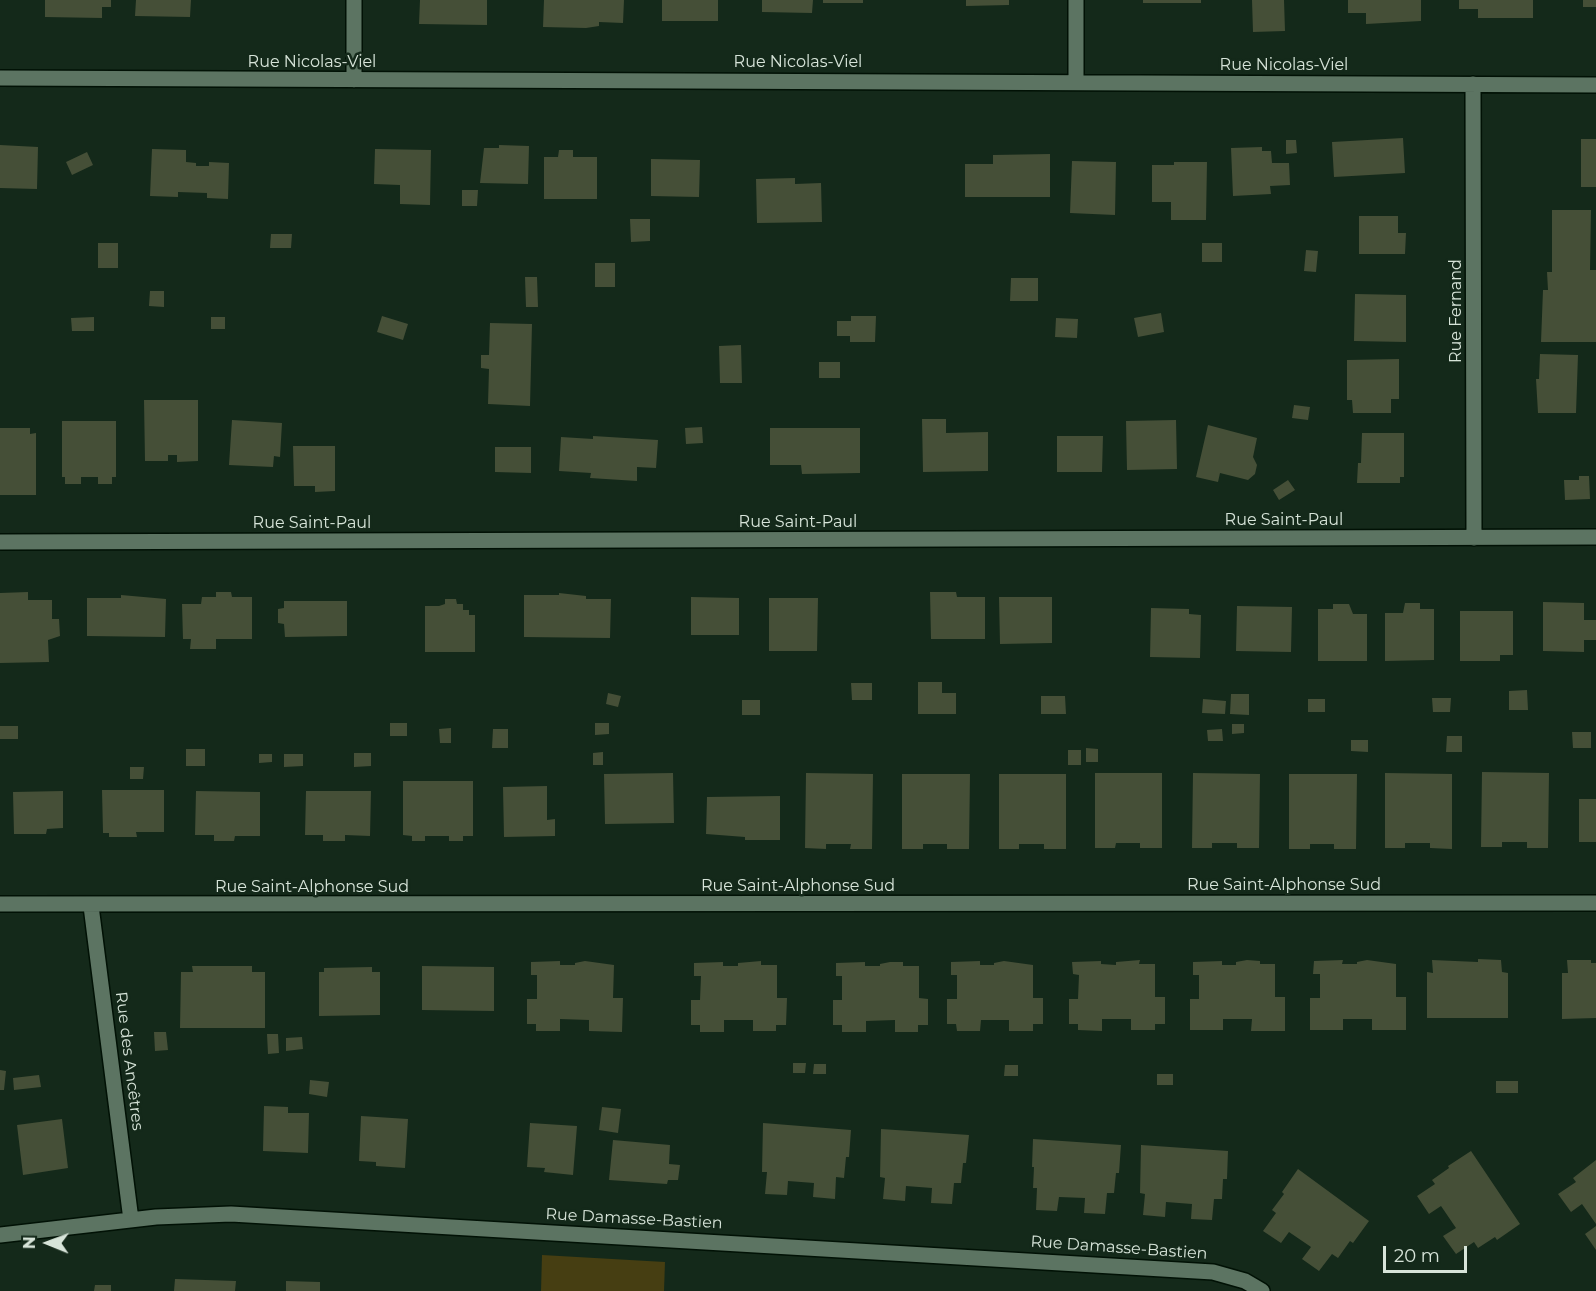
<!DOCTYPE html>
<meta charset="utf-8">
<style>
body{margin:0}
#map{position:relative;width:1596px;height:1291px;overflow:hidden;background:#14291a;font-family:Montserrat,sans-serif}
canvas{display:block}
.north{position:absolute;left:18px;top:1213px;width:60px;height:60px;-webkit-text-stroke:4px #14291a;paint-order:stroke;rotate:271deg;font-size:16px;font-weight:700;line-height:24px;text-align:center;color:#d7e4d9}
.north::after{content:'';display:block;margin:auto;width:21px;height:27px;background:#d7e4d9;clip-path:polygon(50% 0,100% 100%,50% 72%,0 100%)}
.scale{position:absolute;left:1383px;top:1246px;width:84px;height:27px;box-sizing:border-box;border:3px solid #d7e4d9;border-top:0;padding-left:8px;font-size:18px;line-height:21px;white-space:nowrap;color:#d7e4d9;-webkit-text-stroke:4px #14291a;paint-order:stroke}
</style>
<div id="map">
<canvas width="1596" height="1291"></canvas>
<div class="north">N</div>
<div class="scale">20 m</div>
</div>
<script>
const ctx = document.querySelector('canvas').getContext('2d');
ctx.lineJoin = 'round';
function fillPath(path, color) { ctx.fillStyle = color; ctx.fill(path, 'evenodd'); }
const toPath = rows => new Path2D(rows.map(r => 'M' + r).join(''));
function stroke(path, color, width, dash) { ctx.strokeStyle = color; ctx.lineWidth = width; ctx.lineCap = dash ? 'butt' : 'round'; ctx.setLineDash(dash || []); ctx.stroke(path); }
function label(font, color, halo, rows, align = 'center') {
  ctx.font = font + ' Montserrat,sans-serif'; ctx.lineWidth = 5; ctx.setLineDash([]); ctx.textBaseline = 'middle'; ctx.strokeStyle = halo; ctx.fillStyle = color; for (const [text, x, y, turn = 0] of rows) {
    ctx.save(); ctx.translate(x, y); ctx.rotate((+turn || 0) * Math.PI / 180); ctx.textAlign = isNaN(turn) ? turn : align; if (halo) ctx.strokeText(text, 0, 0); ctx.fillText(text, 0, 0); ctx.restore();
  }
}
fillPath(toPath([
 [542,1255,665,1262,664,1291,541,1291]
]), '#463e12');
fillPath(toPath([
 [45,0,111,0,111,7,102,7,102,18,45,17],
 [136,0,191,0,190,17,135,16],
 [420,0,487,0,487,25,419,24],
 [544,0,624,0,623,23,599,22,599,26,586,28,543,27],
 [662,0,718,0,718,21,662,21],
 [762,0,813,0,812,13,762,12],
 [823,0,863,0,863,3,823,3],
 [966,0,1009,0,1009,5,966,6],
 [1143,0,1201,0,1201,3,1143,3],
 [1252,0,1284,0,1285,31,1253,32],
 [1348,0,1421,0,1421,21,1366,24,1366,13,1348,13],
 [1459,0,1533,0,1533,18,1478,18,1478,9,1459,9],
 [1583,0,1596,0,1596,7,1583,7],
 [1403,138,1405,173,1334,177,1332,142],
 [1581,139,1596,139,1596,187,1581,187],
 [1286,140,1296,140,1297,153,1286,154],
 [0,145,38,147,37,189,0,188],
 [499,145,529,146,528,184,480,183,484,148,499,148],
 [1262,147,1262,151,1271,151,1272,163,1289,163,1290,185,1270,186,1271,194,1233,196,1231,148],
 [152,149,186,150,186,162,196,163,196,166,209,166,209,162,229,163,228,199,207,198,207,193,178,192,178,197,150,196],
 [375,149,431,150,430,205,400,204,400,185,374,184],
 [559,150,573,150,573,157,597,157,597,199,544,199,544,157,558,157],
 [87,152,93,165,72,175,66,162],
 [1050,154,1050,197,965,197,965,164,993,164,993,155],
 [651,159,700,160,699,197,651,196],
 [1072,161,1116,162,1115,215,1070,213],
 [1174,162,1207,162,1206,220,1171,220,1171,202,1152,202,1152,165,1174,165],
 [795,178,795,184,821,183,822,222,757,223,756,179],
 [462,190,478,190,477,206,462,206],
 [1552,210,1591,210,1590,270,1596,270,1596,342,1541,342,1543,290,1548,290,1547,272,1552,272],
 [1359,216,1398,216,1398,233,1406,233,1405,254,1359,254],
 [630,219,650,219,650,241,631,242],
 [271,234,292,234,291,248,270,248],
 [98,243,118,243,118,268,98,268],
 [1202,243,1222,243,1222,262,1202,262],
 [1306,250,1318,251,1316,272,1304,271],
 [595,263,615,263,615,287,595,287],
 [525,277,537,277,538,307,526,307],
 [1011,278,1038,278,1038,301,1010,301],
 [150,291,164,291,164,307,149,306],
 [1355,294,1406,295,1406,342,1354,341],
 [1161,313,1164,332,1138,337,1134,318],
 [382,316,408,324,403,340,377,332],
 [851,316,876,316,875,342,850,342,850,336,837,336,837,321,851,321],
 [94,317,94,331,72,331,71,318],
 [211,317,225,317,225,329,211,329],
 [1056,318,1078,319,1077,338,1055,337],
 [490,323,532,324,530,406,488,404,489,369,481,368,481,355,489,355],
 [741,345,742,383,720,383,719,346],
 [1540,354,1578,355,1576,413,1538,413,1536,379,1539,379],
 [1399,359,1399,399,1391,399,1391,413,1353,413,1352,400,1347,400,1347,360],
 [819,362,840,362,840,378,819,378],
 [144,400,198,400,198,461,177,462,177,455,168,455,168,461,145,461],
 [1294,405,1310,407,1308,420,1292,418],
 [922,419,946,419,946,433,988,432,988,471,923,472],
 [232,420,282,423,280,457,274,456,273,467,229,465],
 [1176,420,1177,469,1127,470,1126,421],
 [62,421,116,421,116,477,112,477,112,484,98,484,98,477,81,477,81,484,65,484,65,477,62,477],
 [1208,425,1257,438,1253,457,1257,465,1255,474,1248,480,1220,473,1218,482,1196,477],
 [702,427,703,443,686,444,685,428],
 [0,428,30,428,30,434,36,433,36,495,0,495],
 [770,428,860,428,860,473,802,474,801,465,770,465],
 [1362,433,1404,433,1404,477,1400,477,1400,483,1357,483,1358,463,1361,463],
 [593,436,658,440,656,468,637,467,637,481,590,478,591,473,559,471,561,437,593,439],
 [1057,436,1103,436,1102,472,1057,472],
 [293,446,335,446,335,491,315,492,315,486,294,486],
 [495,447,531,447,531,473,495,472],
 [1579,476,1589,476,1590,499,1565,500,1564,480,1579,480],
 [1288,480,1295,490,1279,500,1273,490],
 [28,592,28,600,52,600,52,619,59,619,60,636,48,640,49,662,0,663,0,593],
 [216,592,231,592,232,597,252,597,252,639,216,639,216,649,190,649,191,639,183,639,182,604,201,604,202,597,216,597],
 [930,592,956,592,957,597,985,597,985,639,931,639],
 [559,593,586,596,586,599,611,599,610,638,524,637,524,595,559,595],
 [121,595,166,599,165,637,87,636,87,598,121,598],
 [691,597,739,598,739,635,691,635],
 [999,597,1052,597,1052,643,1000,644],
 [769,598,818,598,817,651,769,651],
 [445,599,456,599,457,604,463,604,463,610,469,610,469,615,475,615,475,652,425,652,425,606,439,606,445,604],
 [284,601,347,601,347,636,285,637,284,624,278,623,278,609,284,608],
 [1543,602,1584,603,1584,620,1596,620,1596,640,1584,640,1584,652,1543,651],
 [1405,603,1420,603,1420,609,1434,609,1434,660,1385,661,1385,613,1403,613],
 [1333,604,1349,604,1353,614,1367,614,1367,661,1318,661,1318,609,1333,609],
 [1237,606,1292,607,1291,652,1236,651],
 [1151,608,1189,609,1189,614,1201,615,1200,658,1150,657],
 [1460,611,1513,611,1513,655,1500,655,1500,661,1460,661],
 [918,682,942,682,942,693,956,693,956,714,918,714],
 [851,683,872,683,872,700,852,700],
 [1527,690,1528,710,1509,710,1509,691],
 [608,693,621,696,618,707,606,704],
 [1231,694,1249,694,1249,715,1230,714],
 [1041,696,1065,696,1066,714,1041,714],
 [1432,698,1451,698,1450,712,1433,712],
 [1203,699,1226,701,1225,714,1202,713],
 [1308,699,1325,699,1325,712,1308,712],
 [742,700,760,700,760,715,742,715],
 [390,723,407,723,407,736,390,736],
 [595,723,609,723,609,734,595,735],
 [1232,724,1244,724,1244,733,1232,734],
 [0,726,18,726,18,739,0,739],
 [451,728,451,743,440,743,439,729],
 [493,729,508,729,508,748,492,748],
 [1222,729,1223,741,1208,741,1207,730],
 [1572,732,1591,732,1591,748,1573,748],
 [1447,736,1462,736,1462,752,1446,752],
 [1351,740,1368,740,1368,752,1351,751],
 [1086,748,1098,749,1098,762,1086,762],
 [186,749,205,749,205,766,186,766],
 [1068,750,1081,750,1081,765,1068,765],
 [603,752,603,765,593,765,593,753],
 [354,753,371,753,371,766,354,767],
 [259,754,272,754,272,762,259,763],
 [284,754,303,754,303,766,284,767],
 [130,767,144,767,143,779,130,779],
 [1482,772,1549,773,1548,848,1527,848,1527,842,1502,842,1502,847,1481,847],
 [673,773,674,823,605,824,604,774],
 [806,773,873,774,872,849,850,849,851,844,826,844,826,849,805,848],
 [1095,773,1162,773,1162,848,1140,848,1140,843,1116,843,1115,848,1095,848],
 [1193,773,1260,774,1259,848,1237,848,1237,843,1212,843,1212,848,1192,848],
 [1385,773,1452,774,1452,849,1430,848,1430,843,1405,843,1405,848,1385,848],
 [902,774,970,774,969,849,947,849,947,844,923,844,923,849,902,849],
 [999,774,1066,774,1066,849,1044,849,1044,844,1019,844,1019,849,999,849],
 [1289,774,1357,774,1356,849,1334,849,1334,844,1310,844,1310,849,1289,849],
 [403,781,473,781,473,836,463,836,463,841,449,841,449,836,425,836,425,841,412,841,412,836,403,835],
 [547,786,547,820,555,819,555,836,504,837,503,787],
 [102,790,164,790,164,832,136,832,137,837,109,837,109,833,103,833],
 [63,791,63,828,47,829,46,834,14,834,13,792],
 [196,791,260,792,260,836,235,836,234,841,214,841,214,835,195,835],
 [306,791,371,791,370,836,345,835,345,841,323,841,323,835,305,835],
 [780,796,780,840,745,840,745,837,706,834,707,797],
 [1579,799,1596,799,1596,842,1579,842],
 [1478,959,1501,960,1502,972,1508,973,1508,1018,1427,1018,1427,972,1433,973,1432,960,1478,962],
 [1140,960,1139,964,1155,964,1155,997,1165,997,1165,1024,1155,1024,1155,1030,1131,1030,1131,1019,1102,1019,1102,1031,1078,1030,1078,1024,1069,1024,1069,999,1078,999,1079,975,1073,974,1072,962,1101,961,1101,964,1116,965,1116,962],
 [1247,960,1260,961,1260,964,1275,964,1275,997,1285,997,1285,1031,1251,1031,1252,1019,1223,1019,1223,1030,1190,1030,1190,999,1199,999,1199,975,1193,975,1193,962,1222,961,1222,965,1236,965,1236,962],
 [1343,960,1342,964,1357,964,1357,962,1367,960,1396,964,1396,997,1406,997,1406,1030,1372,1030,1372,1019,1343,1019,1343,1030,1310,1030,1310,998,1320,998,1320,974,1313,974,1314,961],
 [1567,960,1591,960,1591,963,1596,963,1596,1018,1562,1019,1562,973,1568,973],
 [560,961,560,965,575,965,575,963,585,961,614,965,613,998,623,998,622,1032,589,1031,589,1020,560,1019,560,1031,536,1031,536,1024,527,1024,527,999,537,999,537,975,531,975,531,962],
 [761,961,761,965,777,965,777,998,787,998,786,1025,776,1025,776,1031,753,1031,753,1020,724,1020,724,1032,700,1032,700,1025,691,1025,691,1000,700,1000,701,976,694,976,694,963,723,962,723,966,738,966,738,963],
 [980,961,980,965,994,965,994,963,1004,961,1033,965,1033,998,1043,998,1043,1024,1033,1024,1033,1031,1009,1031,1009,1020,981,1020,980,1031,957,1031,956,1024,947,1024,947,999,957,999,957,975,951,975,951,962],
 [865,962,865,966,880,966,880,964,890,962,903,962,903,966,919,966,919,998,928,999,928,1025,918,1025,918,1032,895,1032,895,1020,866,1021,866,1032,842,1032,842,1025,833,1025,833,1000,842,1000,842,976,836,976,836,963],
 [192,966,252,966,252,972,265,972,265,1028,180,1028,181,972,193,972],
 [422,966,494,967,494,1011,422,1010],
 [372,967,372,972,380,972,380,1015,319,1016,319,972,324,972,324,968],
 [154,1032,166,1032,168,1050,155,1051],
 [267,1034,278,1034,279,1053,268,1054],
 [302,1037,303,1049,286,1051,286,1038],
 [793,1063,806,1063,805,1073,793,1073],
 [814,1064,826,1064,826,1074,813,1074],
 [1005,1065,1018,1065,1018,1076,1004,1076],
 [0,1070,6,1071,4,1090,0,1090],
 [1157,1074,1173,1074,1173,1085,1157,1085],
 [39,1075,41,1087,14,1090,13,1078],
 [310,1080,329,1082,327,1097,309,1094],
 [1496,1081,1518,1081,1518,1093,1496,1093],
 [264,1106,288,1107,288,1113,309,1113,308,1153,263,1151],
 [602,1107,621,1109,618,1133,599,1130],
 [361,1116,408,1119,405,1168,376,1166,376,1162,359,1161],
 [62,1119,68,1168,23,1175,17,1125],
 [530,1123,577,1126,573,1175,544,1172,545,1168,527,1167],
 [763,1123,851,1130,849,1157,846,1157,844,1178,836,1177,835,1199,813,1197,814,1183,788,1181,787,1195,765,1194,767,1172,762,1172],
 [881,1129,969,1135,966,1163,963,1163,961,1183,954,1183,952,1204,931,1203,932,1188,906,1186,905,1201,883,1199,885,1178,880,1177],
 [1033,1139,1121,1145,1119,1173,1116,1173,1114,1193,1107,1193,1105,1214,1084,1213,1085,1198,1059,1197,1057,1211,1036,1210,1037,1188,1033,1188,1034,1167,1032,1167],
 [613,1140,670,1145,669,1164,680,1165,678,1180,668,1180,667,1184,609,1180],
 [1141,1145,1228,1151,1227,1179,1223,1179,1222,1199,1214,1199,1212,1220,1191,1219,1192,1204,1166,1202,1165,1217,1143,1215,1145,1194,1140,1193],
 [1471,1151,1520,1224,1497,1240,1495,1237,1478,1248,1474,1242,1456,1254,1443,1236,1456,1228,1441,1206,1429,1214,1417,1196,1435,1184,1432,1180,1449,1168,1448,1166],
 [1596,1160,1596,1224,1582,1204,1571,1212,1558,1194,1576,1182,1573,1178],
 [1298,1169,1369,1221,1353,1243,1350,1241,1338,1258,1332,1254,1319,1271,1302,1259,1311,1247,1289,1232,1281,1243,1263,1231,1276,1213,1272,1210,1284,1194,1282,1192],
 [1596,1226,1596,1250,1585,1234],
 [175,1279,236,1281,235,1291,174,1291],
 [286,1281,320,1282,320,1291,286,1291],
 [95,1285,111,1285,111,1291,94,1291]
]), '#454f37');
const street = toPath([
 [354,0,354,80],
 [0,78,1596,85],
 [1076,81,1076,0],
 [1473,84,1474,538],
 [0,542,1596,537],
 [0,904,1596,903],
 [91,906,131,1220],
 [0,1235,156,1217,231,1214,1213,1272,1245,1281,1262,1291]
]);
stroke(street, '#011105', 18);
stroke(street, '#5c7462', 15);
label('16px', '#d7e4d9', '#14291a', [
 ["Rue Nicolas-Viel",312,62],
 ["Rue Nicolas-Viel",798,62],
 ["Rue Nicolas-Viel",1284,65],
 ["Rue Fernand",1456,311,-90],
 ["Rue Saint-Paul",1284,520],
 ["Rue Saint-Paul",798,522],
 ["Rue Saint-Paul",312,523],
 ["Rue Saint-Alphonse Sud",1284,885],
 ["Rue Saint-Alphonse Sud",798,886],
 ["Rue Saint-Alphonse Sud",312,887],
 ["Rue des Ancêtres",129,1061,83],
 ["Rue Damasse-Bastien",634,1219,3],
 ["Rue Damasse-Bastien",1119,1248,4]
]);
</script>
